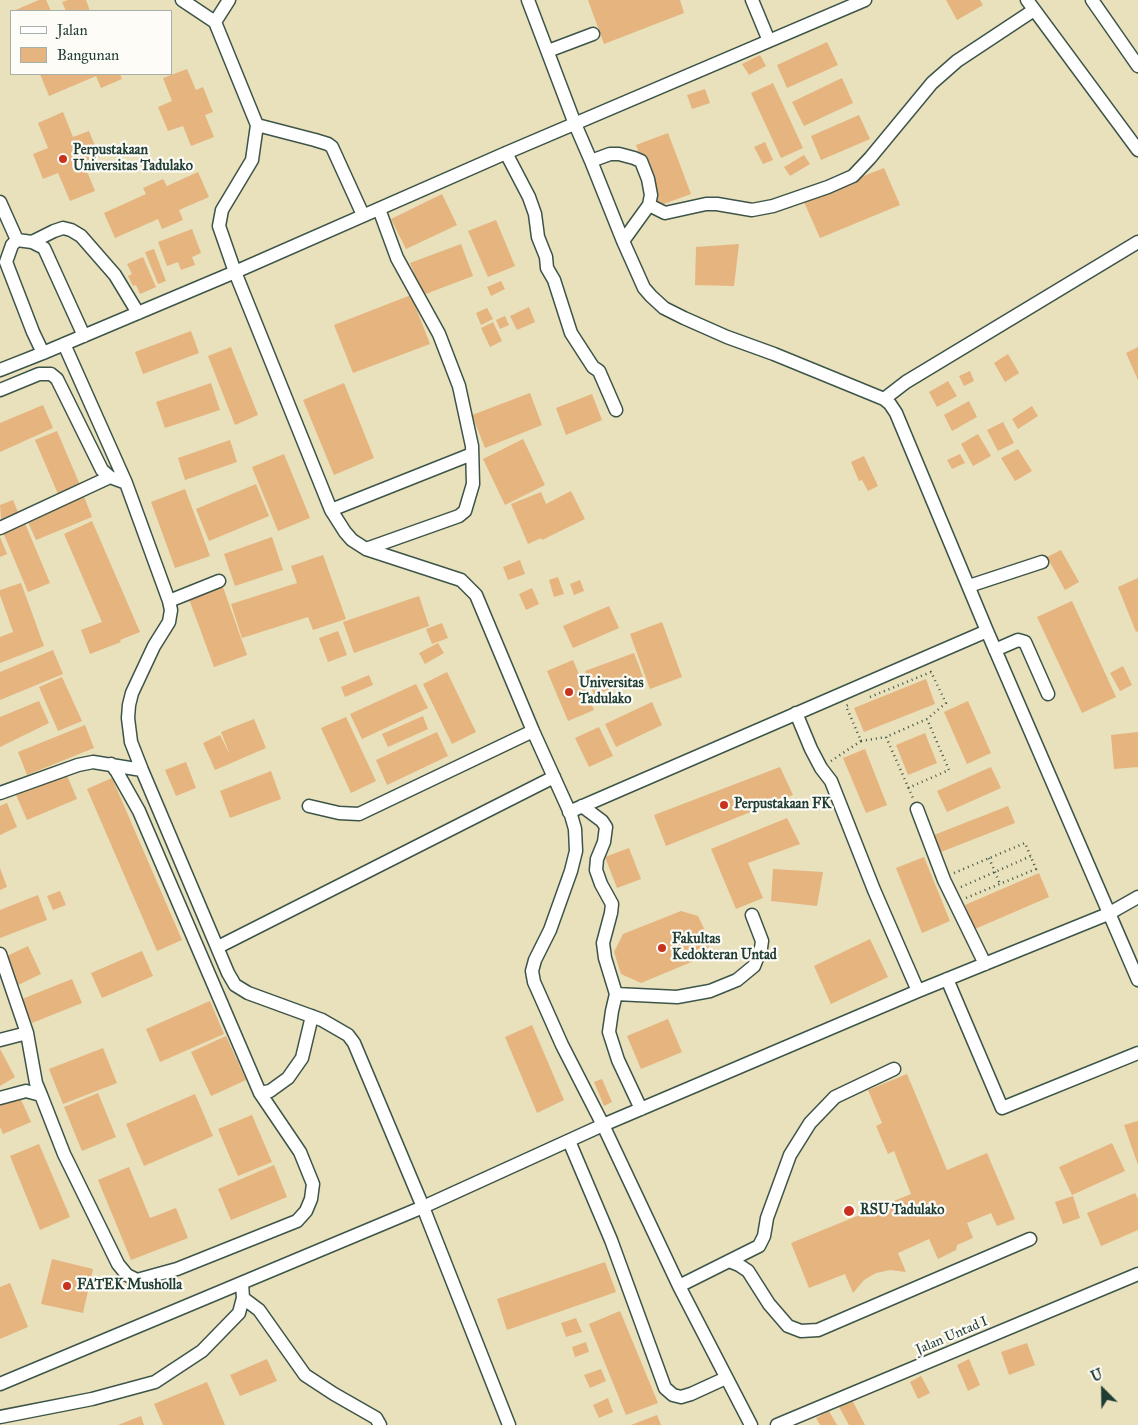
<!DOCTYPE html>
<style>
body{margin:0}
#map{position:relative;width:1138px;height:1425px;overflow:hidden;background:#e9e0bc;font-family:"IM FELL Great Primer",serif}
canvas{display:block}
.legend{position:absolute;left:10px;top:10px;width:162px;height:65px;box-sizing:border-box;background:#fdfcf7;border:1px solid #a4b0a9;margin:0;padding:6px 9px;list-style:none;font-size:15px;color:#1f3d34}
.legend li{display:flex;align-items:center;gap:10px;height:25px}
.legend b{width:25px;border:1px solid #a4b0a9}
.north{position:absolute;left:1078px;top:1365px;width:50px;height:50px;-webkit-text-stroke:4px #fdfcf7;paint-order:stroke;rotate:337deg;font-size:14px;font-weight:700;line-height:20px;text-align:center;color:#1f3d34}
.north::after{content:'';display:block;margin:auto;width:18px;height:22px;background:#1f3d34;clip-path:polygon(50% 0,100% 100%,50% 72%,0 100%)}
</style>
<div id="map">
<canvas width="1138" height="1425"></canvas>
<ul class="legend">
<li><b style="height:6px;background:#fff"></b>Jalan</li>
<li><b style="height:14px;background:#e5b47f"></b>Bangunan</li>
</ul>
<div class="north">U</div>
</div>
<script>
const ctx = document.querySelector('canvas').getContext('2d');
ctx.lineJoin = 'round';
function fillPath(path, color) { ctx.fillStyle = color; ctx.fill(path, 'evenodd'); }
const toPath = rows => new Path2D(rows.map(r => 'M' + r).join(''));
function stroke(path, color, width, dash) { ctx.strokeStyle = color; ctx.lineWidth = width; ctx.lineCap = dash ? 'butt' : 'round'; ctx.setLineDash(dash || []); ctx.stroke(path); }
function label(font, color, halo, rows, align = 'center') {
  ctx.font = font + ' "IM FELL Great Primer",serif'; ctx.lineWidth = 4.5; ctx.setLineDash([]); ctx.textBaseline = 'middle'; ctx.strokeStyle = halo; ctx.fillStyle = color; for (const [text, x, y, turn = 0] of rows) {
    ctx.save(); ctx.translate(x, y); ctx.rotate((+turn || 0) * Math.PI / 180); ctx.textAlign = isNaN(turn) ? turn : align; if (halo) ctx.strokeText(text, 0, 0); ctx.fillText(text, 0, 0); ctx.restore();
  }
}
fillPath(toPath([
 [39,0,46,0,51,11,13,11],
 [68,0,86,0,90,11,66,11,62,2],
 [588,0,680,0,684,13,604,44],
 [946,0,980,0,983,5,957,20],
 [827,42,838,65,787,88,777,65],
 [760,55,766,66,749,75,742,64],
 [187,69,196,90,203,87,213,112,205,115,214,137,191,146,183,126,168,131,158,107,172,101,163,78],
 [40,74,120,74,122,79,101,88,96,76,49,96],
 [842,78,853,103,804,126,792,102],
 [773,83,803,148,781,158,751,93],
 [705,89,710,103,692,109,687,95],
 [63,112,73,137,89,131,99,156,83,162,95,191,70,201,58,173,43,179,33,154,48,148,38,123],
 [859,115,870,139,821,160,811,136],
 [668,133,691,194,658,206,636,145],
 [765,142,773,160,763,164,754,147],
 [804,155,810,164,790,176,784,167],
 [884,168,900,205,820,238,803,200],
 [198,172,209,197,179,210,183,220,162,229,158,219,115,238,104,213,146,194,143,188,163,179,167,186],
 [442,194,457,225,406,249,391,219],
 [496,220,515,266,488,277,468,231],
 [192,229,201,253,192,257,195,265,181,270,178,262,167,266,158,242],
 [461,244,473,276,423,295,410,263],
 [739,244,734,286,695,285,696,247],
 [154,249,166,281,158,284,145,252],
 [143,257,156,287,140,294,136,285,133,286,128,276,132,274,127,264],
 [501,281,505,289,491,296,487,287],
 [411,295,430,344,353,373,334,325],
 [529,307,535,322,517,330,510,316],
 [487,308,493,319,481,325,476,313],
 [505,316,509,325,500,329,496,320],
 [493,322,502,341,490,347,481,328],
 [191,331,199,353,143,374,135,352],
 [231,347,258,415,235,425,208,356],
 [1138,347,1138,380,1126,353],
 [1008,354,1019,373,1005,382,994,363],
 [970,371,974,381,964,386,959,376],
 [948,381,957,396,937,407,929,392],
 [211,383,220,410,165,428,156,402],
 [344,383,374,458,334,475,303,400],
 [530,393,542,425,485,448,472,415],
 [592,394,602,420,566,435,556,408],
 [969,401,977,417,952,431,944,415],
 [43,405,53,428,0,452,0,423],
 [1032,406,1038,416,1018,429,1012,419],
 [1003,422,1014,443,998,451,987,430],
 [57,431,80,485,58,494,35,440],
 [978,434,991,456,973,466,961,444],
 [523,439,545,485,505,505,483,459],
 [230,440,237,462,185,480,178,458],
 [1018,449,1032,471,1015,481,1001,458],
 [284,454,310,518,278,531,252,467],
 [960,454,965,463,952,469,947,460],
 [864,456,878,486,868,491,862,480,859,481,851,462],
 [256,484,269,516,209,541,196,509],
 [185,489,210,556,175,568,151,502],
 [571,491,585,519,542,540,541,538,528,544,511,504,541,492,546,504],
 [83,494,92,517,36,540,26,518],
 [13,500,18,512,1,519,0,505],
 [24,521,50,583,28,592,2,530],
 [92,521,140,632,120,640,121,642,90,654,81,630,102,622,64,534],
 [0,537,7,554,0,557],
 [272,537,283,570,235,586,224,554],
 [1061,550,1079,582,1065,590,1047,557],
 [323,555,346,619,313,630,308,617,242,638,231,604,297,583,291,566],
 [520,560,525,574,508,580,503,567],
 [558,577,564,594,554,597,549,580],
 [1138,578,1138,631,1136,632,1118,587],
 [580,580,584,591,574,595,570,584],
 [21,583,44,646,0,663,0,637,13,632,15,637,0,595,0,590],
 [223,587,247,655,214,667,189,599],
 [532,588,539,604,526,610,519,594],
 [419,596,429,626,354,653,343,622],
 [1072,601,1116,697,1082,713,1037,617],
 [609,606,619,628,573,648,563,626],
 [662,622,682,677,650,689,630,634],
 [442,623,448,638,432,644,426,629],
 [338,631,347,655,328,662,319,638],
 [438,643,444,653,425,664,419,653],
 [53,650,63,674,0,700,0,672],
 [634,653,643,677,594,695,585,671],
 [573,660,594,710,568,721,547,671],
 [1123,666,1132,685,1120,691,1110,673],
 [447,672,476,732,452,744,423,684],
 [369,675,373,685,345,697,341,687],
 [62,677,82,721,58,731,39,687],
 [926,679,935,704,864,732,854,708],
 [416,684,428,708,362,739,350,714],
 [39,701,49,723,0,747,0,717],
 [968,701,991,753,967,764,944,712],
 [652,702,662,725,616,747,605,724],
 [423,716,428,729,388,747,382,734],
 [346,717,376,781,351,793,321,728],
 [254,719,266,748,215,770,203,743,220,735,230,755,221,732],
 [85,725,94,748,27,775,18,752],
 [599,727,613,756,589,767,575,738],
 [437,732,448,756,387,785,376,760],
 [1138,732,1138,767,1114,769,1111,735],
 [925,733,937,763,908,775,896,745],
 [865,749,887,805,866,813,843,758],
 [186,762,196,788,176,796,165,770],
 [780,767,793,795,666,846,654,815],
 [991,767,1001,788,947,812,937,791],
 [271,771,281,799,230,818,220,791],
 [66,773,77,799,27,820,16,795],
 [112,778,182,940,157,951,87,789],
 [7,803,17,827,0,835,0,806],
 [1008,806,1015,823,941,852,934,835],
 [787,818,800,844,748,863,763,898,736,909,711,849],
 [629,848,641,879,617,888,605,857],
 [924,857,950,921,922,933,896,868],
 [0,868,7,887,0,890],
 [773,869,823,872,817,906,771,901],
 [1039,873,1049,897,975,929,965,905],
 [60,891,66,905,53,910,47,896],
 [38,895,47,920,0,938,0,910],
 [681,911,698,916,711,943,701,958,641,983,621,974,614,952,623,934],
 [870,939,888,977,831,1004,814,966],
 [28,946,41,974,16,986,3,958],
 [142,951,153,976,102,998,91,973],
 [72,979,82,1003,32,1023,22,999],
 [210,1001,224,1034,160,1062,146,1029],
 [668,1019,682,1052,641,1069,627,1036],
 [532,1025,564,1100,537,1113,505,1037],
 [226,1036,246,1080,211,1096,191,1052],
 [103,1048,117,1083,63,1104,49,1069],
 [0,1049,15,1077,0,1086],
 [907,1074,947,1170,987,1153,1015,1219,997,1226,991,1213,967,1223,973,1238,957,1245,956,1250,938,1259,929,1239,898,1253,906,1272,890,1270,876,1273,864,1280,853,1293,845,1274,809,1288,791,1243,911,1194,894,1151,888,1154,876,1126,882,1123,868,1090],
 [602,1079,612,1102,604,1106,594,1082],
 [98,1093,116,1137,82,1151,64,1107],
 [195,1094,213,1136,144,1166,126,1124],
 [19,1095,31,1122,3,1134,0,1127,0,1104],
 [252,1115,272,1162,238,1176,218,1129],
 [1138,1121,1138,1165,1124,1125],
 [1112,1143,1125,1171,1072,1195,1059,1167],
 [39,1144,70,1217,40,1230,10,1156],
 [274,1165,287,1197,231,1220,218,1189],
 [129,1167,150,1218,176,1208,188,1238,131,1260,98,1180],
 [1135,1193,1138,1199,1138,1230,1101,1246,1087,1213],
 [1073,1196,1080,1218,1063,1224,1055,1202],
 [52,1259,93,1269,83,1313,41,1304],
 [605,1262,616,1292,507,1330,497,1299],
 [10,1283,28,1327,0,1339,0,1287],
 [620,1311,658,1403,626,1415,589,1324],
 [576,1318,582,1332,566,1337,561,1323],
 [586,1342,589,1352,575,1357,572,1347],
 [1027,1343,1035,1365,1009,1375,1001,1352],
 [267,1359,277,1381,240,1396,230,1375],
 [969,1359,980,1385,968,1391,957,1365],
 [601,1369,606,1381,590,1388,584,1375],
 [921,1376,930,1393,918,1399,910,1382],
 [207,1382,225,1425,163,1425,154,1404],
 [608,1398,613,1412,599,1418,593,1405],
 [851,1398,865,1425,849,1425,838,1405],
 [829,1411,837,1425,820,1425,816,1418],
 [657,1415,661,1425,631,1425],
 [141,1416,144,1425,118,1425]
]), '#e5b47f');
const minor = toPath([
 [182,0,215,22,257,125,252,160,222,210,219,226,235,272,331,510,345,532,352,540,366,549,461,580,476,595,533,731,571,815,575,829,576,851,571,871,550,930,535,960,532,971,534,982,562,1045,603,1125,679,1286,751,1425],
 [528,0,575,124,591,161,623,241,644,288,651,296,664,308,684,318,727,337,774,354,884,399,890,404,896,413,987,631,1138,980],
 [752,0,769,41],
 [1027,0,1138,150],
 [1092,0,1138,66],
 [215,22,229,0],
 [548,51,593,34],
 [257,125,315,140,328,144,332,147,363,215],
 [506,153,529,197,535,214,538,237,546,257,547,268,554,280,571,333,593,367,599,371,616,410],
 [591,161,610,154,619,154,634,158,641,161,648,179,651,195,649,205,623,241],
 [0,202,17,240,32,242,44,248,84,336],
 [649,205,665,213,706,204,717,204,752,210,773,206,828,187,853,176,870,158,932,83,957,61,1034,10],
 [17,240,12,245,6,262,33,332,43,353],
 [32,242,54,231,63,228,71,230,81,236,115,275,138,313],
 [64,344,126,483,169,601,171,610,169,622,154,646,132,693,129,705,128,718,131,742,142,770,228,973,235,985,248,993,322,1020,348,1035,354,1043,423,1207,509,1425],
 [0,370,43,353,235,272,506,153,865,0],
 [0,390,39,374,51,374,57,379,102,470,110,477,126,483],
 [884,399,906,382,1138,242],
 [331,510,472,454],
 [0,528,110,477],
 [366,549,459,516,465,511,473,484,472,446,459,386,439,334,397,258,379,209],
 [969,586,1042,562],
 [169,601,219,581],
 [995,650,1018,640,1025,642,1048,694],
 [796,713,811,749,821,768,831,781,874,890,918,991],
 [0,793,78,765,93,762,142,770],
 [309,806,339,813,359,814,533,731],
 [582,806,602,821,606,827,604,842,597,859,596,870,601,884,612,904,611,913,603,943,605,958,616,994,612,1011,609,1032,618,1060,641,1109],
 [917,809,944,880,985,964],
 [569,812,987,631],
 [218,947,554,777],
 [0,954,27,1033,36,1083,41,1095,64,1154,118,1264,127,1275,137,1280,177,1269,297,1221,306,1211,311,1199,313,1184,300,1152,260,1093,139,811,117,772,111,764],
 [947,979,1002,1108,1138,1053],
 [616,994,677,997,710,991,737,980,754,966,761,948,762,941,752,915],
 [0,1040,27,1033],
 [260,1093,270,1091,288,1078,302,1058,312,1016],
 [0,1098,26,1091,41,1095],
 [569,1141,611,1240,665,1388,673,1395,681,1397,691,1394,726,1378],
 [729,1261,739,1265,748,1271,769,1304,788,1326,801,1331,818,1330,1030,1239],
 [679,1286,759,1246,764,1236,767,1218,790,1155,810,1123,835,1097,894,1069],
 [243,1298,259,1310,305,1375,334,1394,376,1418,380,1425],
 [0,1384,423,1207,603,1125,918,991,1108,914,1138,897],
 [0,1417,92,1399,155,1382,202,1351,239,1313,243,1298,242,1283],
 [777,1425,1138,1274]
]);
stroke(minor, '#3d5548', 15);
stroke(toPath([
 [870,697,931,672,946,703,927,719,886,737,913,798],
 [861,741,886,737],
 [831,761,861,741,846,706,848,705],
 [908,788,949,770,927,719],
 [989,858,1000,884],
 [954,873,1025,843,1036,869,966,898],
 [961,887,1031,856]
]), '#3d5548', 2.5, [1, 4]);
stroke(minor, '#fff', 12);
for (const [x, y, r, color] of [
 [63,159,5,"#c8321e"],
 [569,692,5,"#c8321e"],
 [724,805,5,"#c8321e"],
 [662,948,5,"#c8321e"],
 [849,1211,6,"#c8321e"],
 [67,1286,5,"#c8321e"]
]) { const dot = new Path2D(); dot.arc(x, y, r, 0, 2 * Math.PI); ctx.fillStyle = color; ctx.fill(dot); stroke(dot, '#fdfcf7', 2); }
label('bold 14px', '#1f3d34', '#fdfcf7', [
 ["Perpustakaan",73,151],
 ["Universitas Tadulako",73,167],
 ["Universitas",579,684],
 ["Tadulako",579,700],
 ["Perpustakaan FK",734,805],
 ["Fakultas",672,940],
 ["Kedokteran Untad",672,956],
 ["RSU Tadulako",860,1211],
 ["FATEK Musholla",77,1286]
], 'left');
label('14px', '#1f3d34', '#fdfcf7', [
 ["Jalan Untad I",952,1336,-23]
]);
</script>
